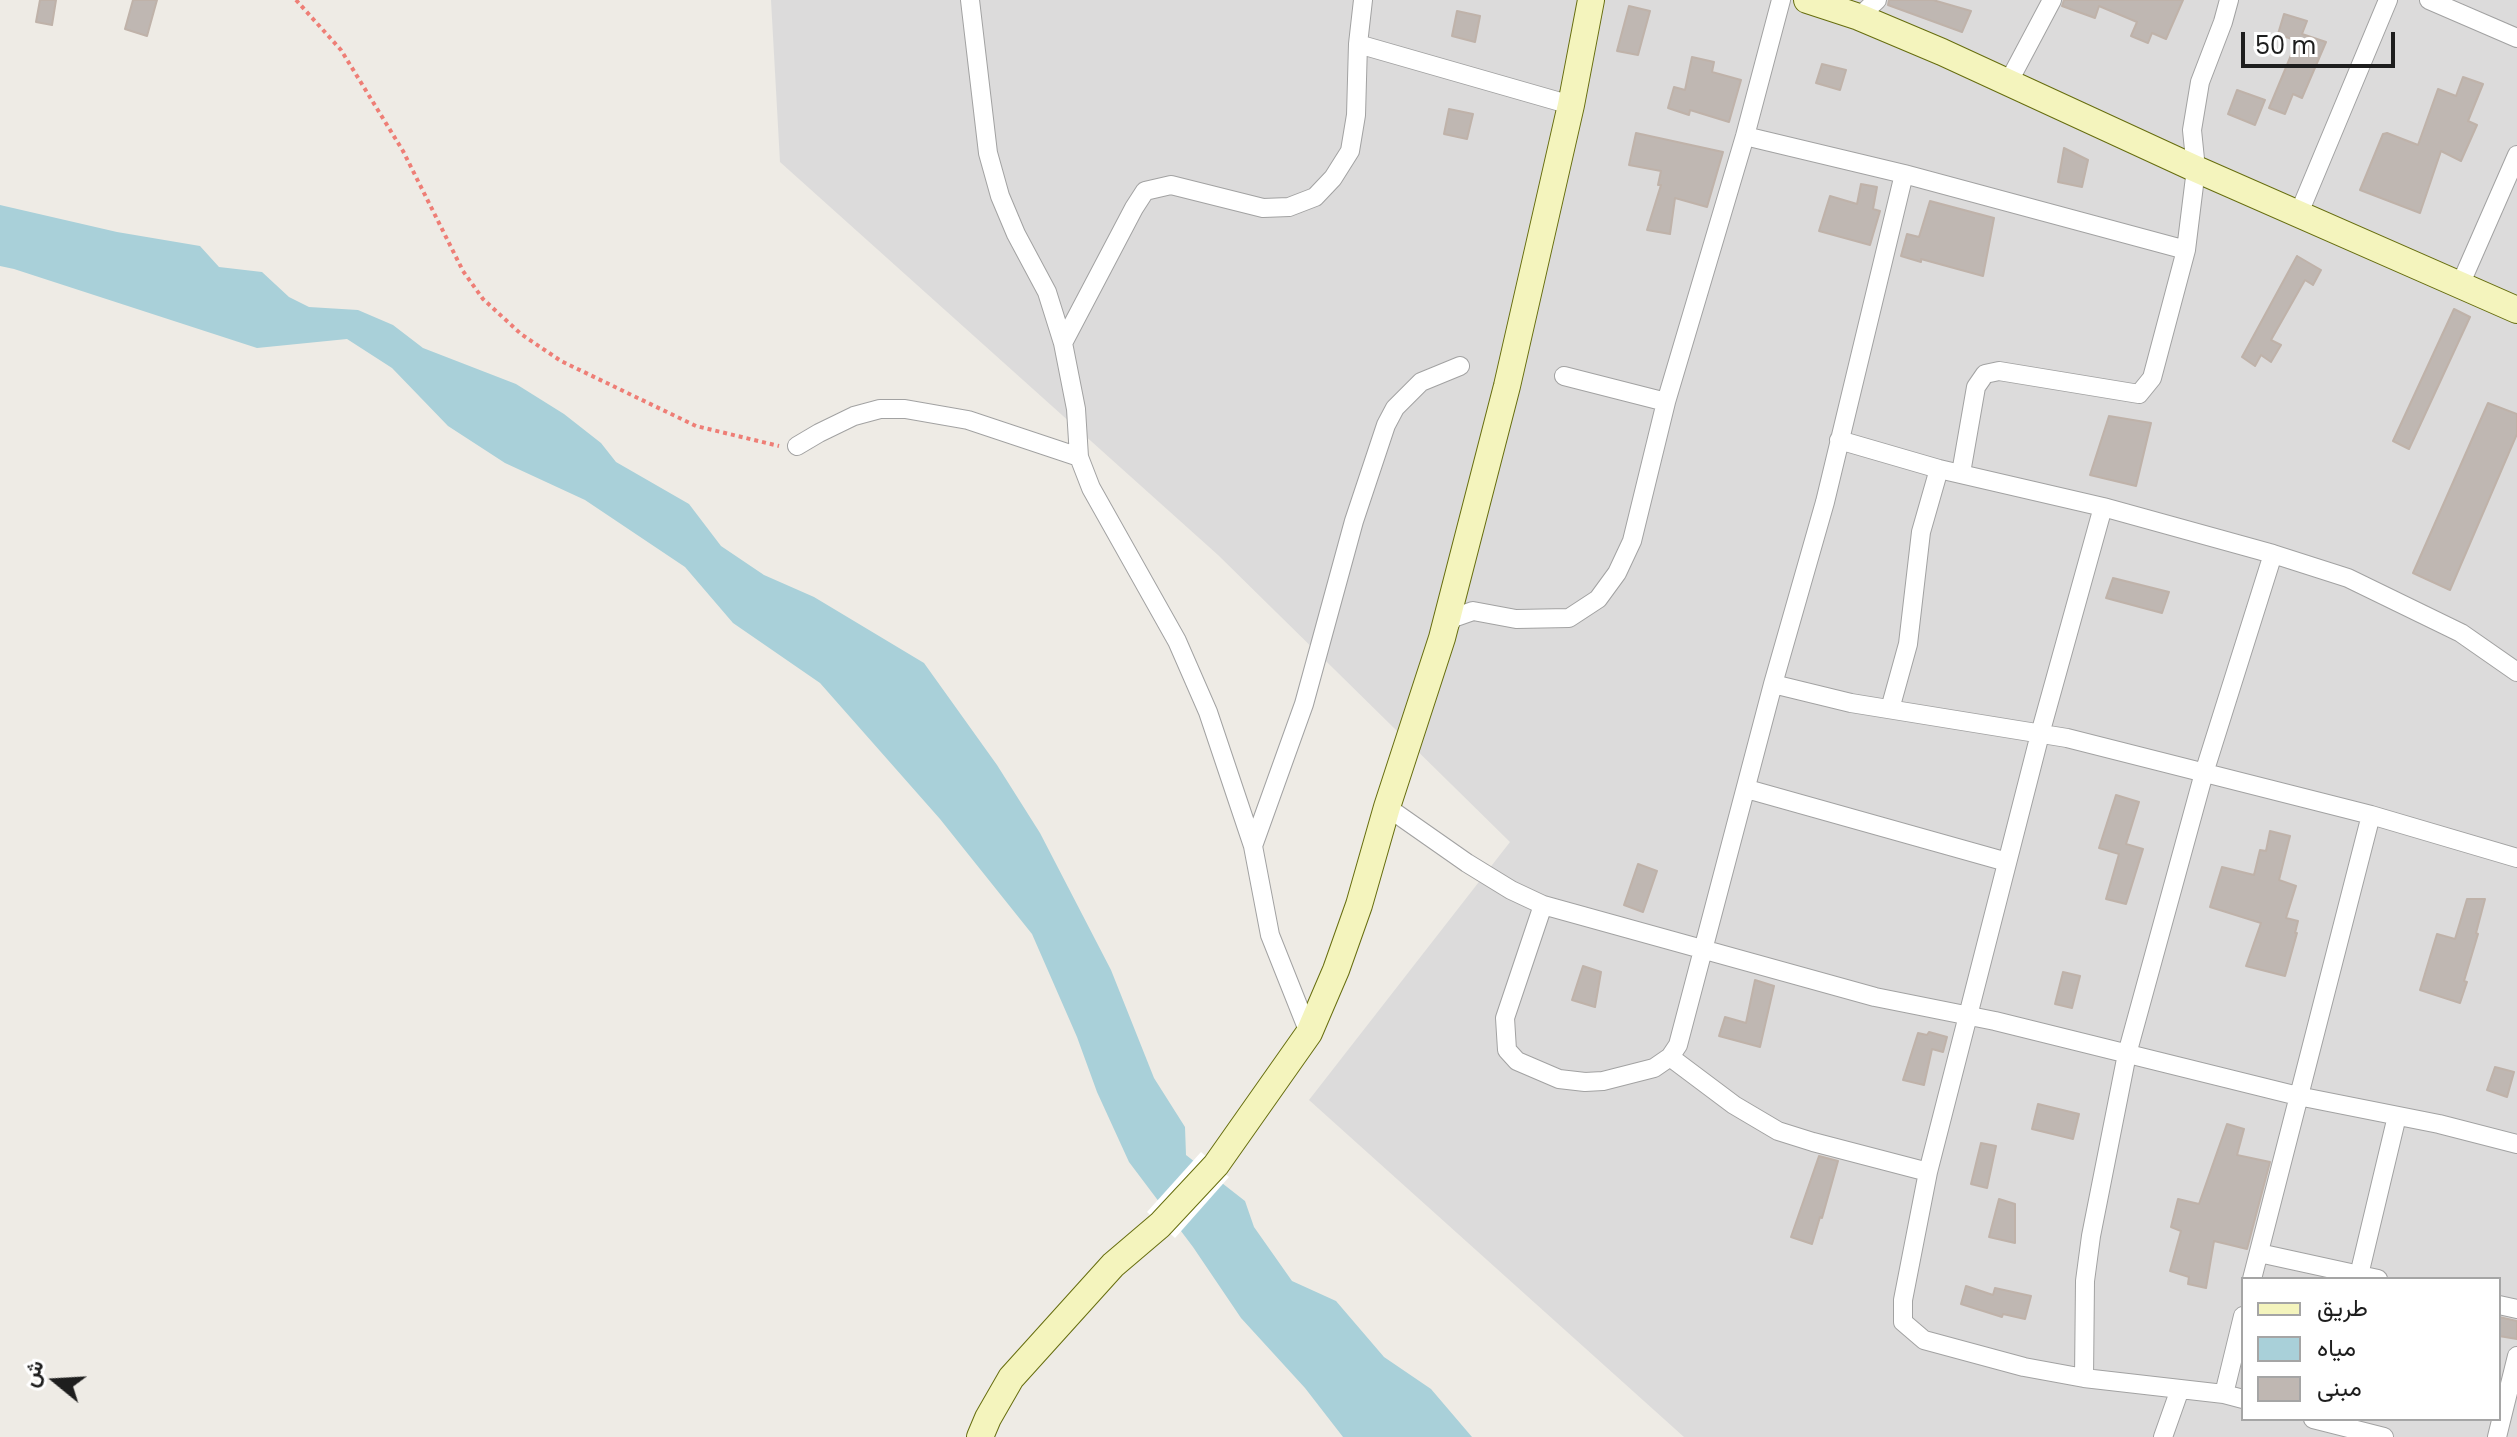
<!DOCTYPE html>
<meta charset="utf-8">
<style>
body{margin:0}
#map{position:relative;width:2517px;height:1437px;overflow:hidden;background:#eeebe5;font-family:Poppins,Vazirmatn,sans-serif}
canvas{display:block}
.legend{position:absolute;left:2241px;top:1277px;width:260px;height:144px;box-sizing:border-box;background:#fff;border:2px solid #a5a5a5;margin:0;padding:10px 14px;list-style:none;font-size:24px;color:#1e1e1e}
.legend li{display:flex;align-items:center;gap:16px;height:40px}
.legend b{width:40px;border:2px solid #a5a5a5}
.north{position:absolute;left:16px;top:1341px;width:80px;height:80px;-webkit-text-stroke:6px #fff;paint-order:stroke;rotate:288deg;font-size:22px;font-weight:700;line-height:32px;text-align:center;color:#1e1e1e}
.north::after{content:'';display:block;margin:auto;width:28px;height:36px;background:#1e1e1e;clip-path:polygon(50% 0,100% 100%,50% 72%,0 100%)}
.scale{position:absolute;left:2241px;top:32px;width:154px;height:36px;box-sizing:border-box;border:4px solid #1e1e1e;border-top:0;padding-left:10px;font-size:24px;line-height:28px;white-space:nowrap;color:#1e1e1e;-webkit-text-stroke:6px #fff;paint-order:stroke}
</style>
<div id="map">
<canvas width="2517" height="1437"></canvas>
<ul class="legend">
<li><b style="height:10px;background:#f4f4bd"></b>طريق</li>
<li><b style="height:22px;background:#a9d0d9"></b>مياه</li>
<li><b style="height:22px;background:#bfb7b2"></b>مبنى</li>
</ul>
<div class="north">ش</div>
<div class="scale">50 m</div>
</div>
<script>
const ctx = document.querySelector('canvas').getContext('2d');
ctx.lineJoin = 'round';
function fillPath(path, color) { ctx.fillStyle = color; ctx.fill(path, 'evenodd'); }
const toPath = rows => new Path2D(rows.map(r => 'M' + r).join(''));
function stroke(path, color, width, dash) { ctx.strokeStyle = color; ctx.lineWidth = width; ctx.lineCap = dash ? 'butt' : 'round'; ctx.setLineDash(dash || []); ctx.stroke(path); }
fillPath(toPath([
 [771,0,2517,0,2517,1437,1684,1437,1309,1100,1510,842,1218,555,780,162],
 [2243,1279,2499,1279,2499,1419,2243,1419]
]), '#dcdbdb');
fillPath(toPath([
 [0,205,117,232,200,246,219,267,262,272,289,297,309,307,358,310,393,325,423,348,516,384,564,414,601,443,616,462,689,504,721,546,764,575,814,597,924,663,997,765,1040,833,1111,970,1154,1078,1185,1127,1186,1155,1245,1201,1254,1227,1292,1281,1336,1301,1384,1357,1431,1389,1472,1437,1343,1437,1305,1388,1241,1318,1193,1247,1129,1162,1097,1092,1077,1037,1032,934,940,819,820,683,733,623,685,567,585,500,505,463,448,426,392,368,347,339,257,348,14,269,0,266]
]), '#a9d0d9');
fillPath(toPath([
 [1201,1152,1229,1177,1175,1238,1147,1212]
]), '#fff');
const building = toPath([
 [40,0,56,0,52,25,36,22,40,0],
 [133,0,157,0,147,36,125,29,133,0],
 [1889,0,1933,0,1971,11,1962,32,1888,5,1889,0],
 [2064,0,2183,0,2166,39,2152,33,2148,43,2131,36,2137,22,2099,6,2095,18,2062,6,2064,0],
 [1629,6,1650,11,1638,55,1617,51,1629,6],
 [1457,11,1480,16,1475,42,1452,36,1457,11],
 [2284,14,2307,21,2302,34,2326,42,2302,98,2293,94,2285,114,2269,108,2297,41,2278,34,2284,14],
 [1692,57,1714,62,1712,72,1741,80,1729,122,1690,110,1689,115,1668,108,1674,87,1685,90,1692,57],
 [1822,64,1846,70,1840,90,1816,83,1822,64],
 [2463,77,2483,84,2468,121,2477,125,2461,161,2441,151,2420,213,2360,190,2383,134,2387,133,2418,145,2438,89,2456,96,2463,77],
 [2237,90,2265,100,2255,125,2228,114,2237,90],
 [1449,109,1473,114,1467,139,1444,134,1449,109],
 [1636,133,1723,152,1707,207,1675,198,1670,234,1647,230,1661,185,1658,185,1661,171,1629,165,1636,133],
 [2064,148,2088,160,2082,187,2058,182,2064,148],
 [1861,184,1877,187,1873,209,1880,211,1870,245,1819,231,1830,196,1857,204,1861,184],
 [1930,201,1994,218,1983,276,1921,259,1921,262,1901,256,1907,234,1919,237,1930,201],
 [2297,256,2321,270,2313,285,2305,280,2271,340,2281,345,2271,362,2261,355,2255,366,2242,357,2297,256],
 [2454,309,2470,317,2409,449,2393,441,2454,309],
 [2488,403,2517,414,2517,434,2450,590,2413,573,2488,403],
 [2109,416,2151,423,2136,486,2090,475,2109,416],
 [2113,578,2169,592,2162,613,2106,598,2113,578],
 [2116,795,2139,802,2126,844,2143,849,2126,904,2106,899,2119,854,2099,848,2116,795],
 [2270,831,2290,836,2279,880,2296,886,2286,918,2298,921,2295,933,2297,933,2285,976,2246,966,2261,923,2210,907,2222,867,2254,875,2260,850,2266,851,2270,831],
 [1638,864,1657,871,1643,912,1624,905,1638,864],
 [2467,899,2485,899,2476,933,2478,934,2464,981,2467,982,2460,1003,2420,990,2437,934,2455,939,2467,899],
 [1583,966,1601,972,1595,1007,1572,1000,1583,966],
 [2063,972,2080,976,2072,1008,2055,1004,2063,972],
 [1755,980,1774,986,1760,1047,1719,1036,1725,1017,1746,1023,1755,980],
 [1929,1032,1947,1037,1943,1052,1932,1049,1924,1085,1903,1080,1918,1033,1927,1035,1929,1032],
 [2495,1067,2514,1072,2507,1097,2487,1090,2495,1067],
 [2038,1104,2079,1114,2073,1139,2032,1129,2038,1104],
 [2227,1124,2244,1129,2237,1155,2270,1162,2247,1249,2214,1241,2206,1288,2188,1284,2189,1277,2170,1271,2181,1231,2171,1227,2178,1199,2199,1204,2227,1124],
 [1981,1143,1996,1146,1987,1188,1971,1184,1981,1143],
 [1819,1156,1838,1161,1822,1218,1820,1217,1812,1244,1791,1237,1819,1156],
 [1999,1199,2015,1204,2015,1243,1989,1237,1999,1199],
 [1966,1286,1993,1295,1995,1288,2031,1296,2025,1319,2003,1314,2002,1317,1961,1304,1966,1286],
 [2499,1317,2517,1321,2517,1339,2499,1336,2499,1317]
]);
fillPath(building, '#bfb7b2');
stroke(building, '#bfb2a9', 2);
const street = toPath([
 [970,0,988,153,1000,196,1016,234,1047,292,1063,343,1076,409,1079,457,1091,488,1177,641,1208,712,1253,846,1270,935,1309,1033],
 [2429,0,2517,38],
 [1859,17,1877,0],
 [1358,44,1571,105],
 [2009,81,2052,0],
 [1745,136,1904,174,2186,250],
 [2299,213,2388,0],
 [2460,285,2517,155],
 [1063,343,1134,208,1145,191,1171,185,1263,208,1289,207,1315,197,1333,178,1350,151,1356,115,1358,44,1363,0],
 [1564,376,1666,402],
 [1839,440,1939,469,2103,507,2273,554,2348,578,2461,633,2517,672],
 [797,446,819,433,854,416,880,409,905,409,968,420,1079,457],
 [1961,473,1976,387,1985,374,1999,371,2139,394,2152,378,2186,250,2196,169,2192,130,2200,82,2223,22,2229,0],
 [2103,507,2040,734,1928,1172,1903,1300,1903,1322,1924,1340,2024,1367,2084,1378,2224,1394,2243,1399],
 [1445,632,1453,618,1473,611,1516,619,1569,618,1598,599,1617,573,1632,541,1666,402,1745,136,1781,0],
 [1773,684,1851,703,2067,738,2371,815,2517,858],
 [1890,709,1908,644,1921,532,1939,469],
 [1747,789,2007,862],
 [1387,807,1467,863,1511,890,1543,905,1875,997,1995,1021,2298,1096,2439,1124,2517,1144],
 [1253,846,1304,704,1354,521,1386,425,1395,408,1421,382,1460,366],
 [1543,905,1505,1018,1507,1050,1517,1061,1559,1079,1585,1082,1603,1081,1654,1068,1670,1057,1678,1045,1773,684,1825,502,1904,174],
 [1670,1057,1734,1105,1778,1131,1813,1142,1928,1172],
 [2259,1253,2378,1279],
 [2359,1275,2397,1116],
 [2252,1279,2371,815],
 [2499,1305,2517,1309],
 [2084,1378,2085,1281,2091,1236,2127,1054,2204,773,2273,554],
 [2224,1394,2243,1316],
 [2313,1419,2384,1437],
 [2163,1437,2180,1389],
 [2497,1437,2517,1356]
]);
const secondary = toPath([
 [1807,0,1859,17,1942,52,2196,169,2517,310],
 [980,1437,988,1418,1011,1378,1113,1265,1160,1225,1216,1165,1309,1033,1336,970,1359,905,1387,807,1442,638,1507,386,1571,105,1591,0]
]);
stroke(street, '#a2a2a2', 20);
stroke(secondary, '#666d0e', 28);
stroke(toPath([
 [296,0,341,50,403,151,463,271,483,299,521,334,561,361,696,426,779,446]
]), '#ee7e76', 4, [4, 4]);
stroke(street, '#fff', 18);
stroke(secondary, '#f4f4bd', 26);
</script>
